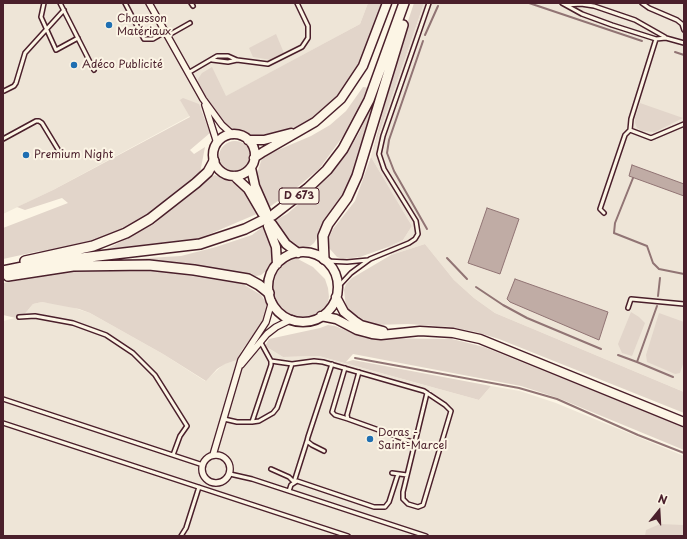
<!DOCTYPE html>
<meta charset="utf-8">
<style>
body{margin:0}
#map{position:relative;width:687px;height:539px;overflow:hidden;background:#fcf5e5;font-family:"Playpen Sans",sans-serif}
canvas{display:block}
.frame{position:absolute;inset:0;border:4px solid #4a1f2b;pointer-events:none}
.north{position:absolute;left:639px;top:491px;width:40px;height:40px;-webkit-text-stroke:3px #fcf5e5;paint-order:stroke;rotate:18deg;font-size:11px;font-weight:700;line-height:16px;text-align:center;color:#4a1f2b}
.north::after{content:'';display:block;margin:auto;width:14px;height:18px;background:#4a1f2b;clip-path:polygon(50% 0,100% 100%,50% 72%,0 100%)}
</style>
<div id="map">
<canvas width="687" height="539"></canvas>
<div class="frame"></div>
<div class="north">N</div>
</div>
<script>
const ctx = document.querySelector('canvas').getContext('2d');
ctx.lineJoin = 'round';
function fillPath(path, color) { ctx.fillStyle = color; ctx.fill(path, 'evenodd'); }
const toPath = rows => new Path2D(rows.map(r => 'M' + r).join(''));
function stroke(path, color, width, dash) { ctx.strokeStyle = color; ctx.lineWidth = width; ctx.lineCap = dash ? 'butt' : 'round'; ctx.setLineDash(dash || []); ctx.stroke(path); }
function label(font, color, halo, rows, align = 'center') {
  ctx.font = font + ' "Playpen Sans",sans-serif'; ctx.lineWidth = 4; ctx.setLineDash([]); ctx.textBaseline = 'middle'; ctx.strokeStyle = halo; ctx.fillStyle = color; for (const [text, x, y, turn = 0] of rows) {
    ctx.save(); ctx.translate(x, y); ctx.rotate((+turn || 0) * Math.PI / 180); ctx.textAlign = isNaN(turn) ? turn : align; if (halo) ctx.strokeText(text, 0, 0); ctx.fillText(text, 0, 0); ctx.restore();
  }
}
fillPath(toPath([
 [3,3,368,3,360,24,53,190,3,214],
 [424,3,684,3,684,392,495,313,474,298,454,280,425,244,391,255,388,247,403,240,412,226,371,157],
 [42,302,65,305,90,313,163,354,205,381,224,364,237,360,248,363,254,354,265,346,283,357,319,356,479,400,491,386,520,391,556,403,684,456,684,536,3,536,3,321,23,316,33,304]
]), '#eee5d7');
fillPath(toPath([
 [368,3,384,3,359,66,346,88,325,112,307,123,289,132,262,137,252,136,246,132,233,129,223,122,198,84,198,79,202,73,212,67,226,96,360,24],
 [414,3,424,3,371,157,412,226,403,240,388,247,360,257,343,259,337,257,329,248,329,237,333,229,355,201,371,157,404,33],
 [276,34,284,53,271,60,253,57,249,48],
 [363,87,370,88,361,107,347,131,319,169,295,189,268,208,257,174,261,161,264,156,311,136,330,125,346,111],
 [378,93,349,187,314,243,309,247,294,247,288,242,274,221,287,214,314,191,346,155,359,133],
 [183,98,199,104,210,133,190,150,194,154,205,147,200,173,194,180,138,223,84,245,35,252,3,259,3,228,68,203,62,198,25,210,17,207,53,190,190,117,180,100],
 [640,103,683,118,655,132,642,131,637,128,635,123,635,118],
 '219 157a16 16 0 1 1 32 0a16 16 0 1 1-32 0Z',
 [215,175,243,187,259,213,198,239,107,249,154,224,209,177],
 [265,225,275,256,270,268,261,275,252,277,99,261,181,256,216,247,252,235],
 [425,244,454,280,474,298,495,313,684,392,684,413,499,339,476,332,450,327,408,324,374,325,354,316,346,307,344,290,346,284,352,278,391,255],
 [296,258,313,267,325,279,328,288,329,297,327,306,322,312,314,316,297,317,288,314,276,301,273,286,276,274,284,264],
 [114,270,159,271,243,284,261,295,267,304,266,313,260,326,242,350,237,360,225,364,217,369,206,381,163,354,90,313,79,309,42,302,33,304,23,316,16,318,3,315,3,283,73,271],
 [631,312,639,317,645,323,632,356,622,353,618,344],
 [659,313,684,322,684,361,680,373,675,374,647,362,646,355],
 [328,325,335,326,365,338,452,339,484,347,684,427,684,450,558,398,521,386,353,354,346,362,353,360,491,386,479,400,319,356,283,357,265,346,269,339,320,328],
 [660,524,683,525,684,536,645,536,646,530]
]), '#e2d5ca');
const water = toPath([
 [632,165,684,184,684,196,629,176,632,165],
 [487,208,519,219,500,274,468,263,487,208],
 [515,279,608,312,599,340,510,302,507,299,515,279]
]);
fillPath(water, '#c0aca5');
stroke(water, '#917474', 1);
stroke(toPath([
 [529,3,642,41],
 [425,35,438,6],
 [423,41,389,140,387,153,394,171,427,229],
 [675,52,684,55],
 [633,178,615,223,614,233,647,246,653,263,659,269,684,274],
 [447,258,467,279],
 [476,287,503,305,527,318,601,349],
 [658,296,660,278],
 [657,306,637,362,673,377],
 [618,355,637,362],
 [355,358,519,388,557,399,638,435,684,453]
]), '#917474', 2);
const lane = toPath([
 [44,3,41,17,56,50,78,38],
 [60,3,94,70],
 [125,3,144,39,153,39,165,32],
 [191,3,193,6],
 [562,3,582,14,612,25,656,39,666,38,684,43],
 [642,3,649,8,677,20,682,24,684,30],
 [566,5,581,4,594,6,635,20,665,37],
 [167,36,190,23],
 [656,39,631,119,630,130,651,138,684,124],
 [212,60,228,62,237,60],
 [188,73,217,56,228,56,237,60,268,64,302,47,308,38,308,26,297,3],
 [4,91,14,86,16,83,25,53,64,10],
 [3,139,36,121,39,121,42,123,59,151],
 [604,213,600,209,625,135,630,130],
 [326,261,347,262,368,260],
 [338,287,351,273,370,259,409,243,415,239,418,234,416,221,384,169,379,154,383,136,429,3],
 [628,308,631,299,684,304],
 [19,317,35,316,73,323,106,335,133,353,155,375,187,426,180,436,173,455],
 [292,364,314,361,323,362,424,391,445,405,451,411,423,505,418,507,408,504,403,499,403,492,427,393],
 [345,368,332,412,335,415,348,419],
 [359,372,347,415,348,419,415,443],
 [3,399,203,465],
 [224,419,237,422,252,422,271,365,271,361,260,341],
 [252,422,259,421,273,413,277,408,292,364,271,361],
 [3,423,348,536],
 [324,451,312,445,307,441,308,437,332,364],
 [271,469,289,477,294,482,307,441],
 [392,473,407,475],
 [230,474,252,479,426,536],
 [289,491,291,485,297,481,374,507,385,507,389,502,398,474],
 [181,536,186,528,199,487]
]);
const street = toPath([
 [149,3,203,99,222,125,233,135],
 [205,105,217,143],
 [241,365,267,334,276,327,292,319],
 '202 469a14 14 0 1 1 28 0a14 14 0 1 1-28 0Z',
 [213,455,241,360,266,322,272,301]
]);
const secondary = toPath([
 '213 155a21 21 0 1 1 42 0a21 21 0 1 1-42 0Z',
 [248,140,264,140,291,133],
 [254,158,263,152,315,122,341,99,363,66,387,3],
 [251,168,255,186,266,211],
 [234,176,248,189,262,213],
 [272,224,286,244,298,253],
 [268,226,276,247,277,264],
 '268 287a35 35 0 1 1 70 0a35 35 0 1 1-70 0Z',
 [336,297,344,312,355,321,361,325,383,331],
 [321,316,336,319,357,330,372,334,381,335,420,331,453,333,480,339,684,422]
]);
const primary = toPath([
 [324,259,323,236,328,224,347,198,357,176,403,25],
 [25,261,93,246,126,233,150,219,196,183,208,172,214,161],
 [3,271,47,262,200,244,245,229,273,215,308,188,327,170,343,149,369,100,404,3],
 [8,276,73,266,149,265,194,270,248,279,259,285,269,293]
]);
stroke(lane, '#4a1f2b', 6);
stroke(street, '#4a1f2b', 8);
stroke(secondary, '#4a1f2b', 11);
stroke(primary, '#4a1f2b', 12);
stroke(lane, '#fcf5e5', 3);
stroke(street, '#fcf5e5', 5.5);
stroke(secondary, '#fcf5e5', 8);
stroke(primary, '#fcf5e5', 9);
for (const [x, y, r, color] of [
 [109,25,4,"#1f6fb2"],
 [74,65,4,"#1f6fb2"],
 [26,155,4,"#1f6fb2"],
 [370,439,4,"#1f6fb2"]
]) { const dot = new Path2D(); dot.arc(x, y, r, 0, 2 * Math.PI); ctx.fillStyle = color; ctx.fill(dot); stroke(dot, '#fcf5e5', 1.5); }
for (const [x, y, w] of [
 [299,196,40]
]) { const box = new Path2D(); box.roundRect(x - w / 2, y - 8, w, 16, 3); ctx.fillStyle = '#fcf5e5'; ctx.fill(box); stroke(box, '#4a1f2b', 1); }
label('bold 10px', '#4a1f2b', null, [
 ["D 673",299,196]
]);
label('11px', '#4a1f2b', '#fcf5e5', [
 ["Chausson",117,19],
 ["Matériaux",117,32],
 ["Adéco Publicité",82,65],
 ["Premium Night",34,155],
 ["Doras -",378,433],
 ["Saint-Marcel",378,446]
], 'left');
</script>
